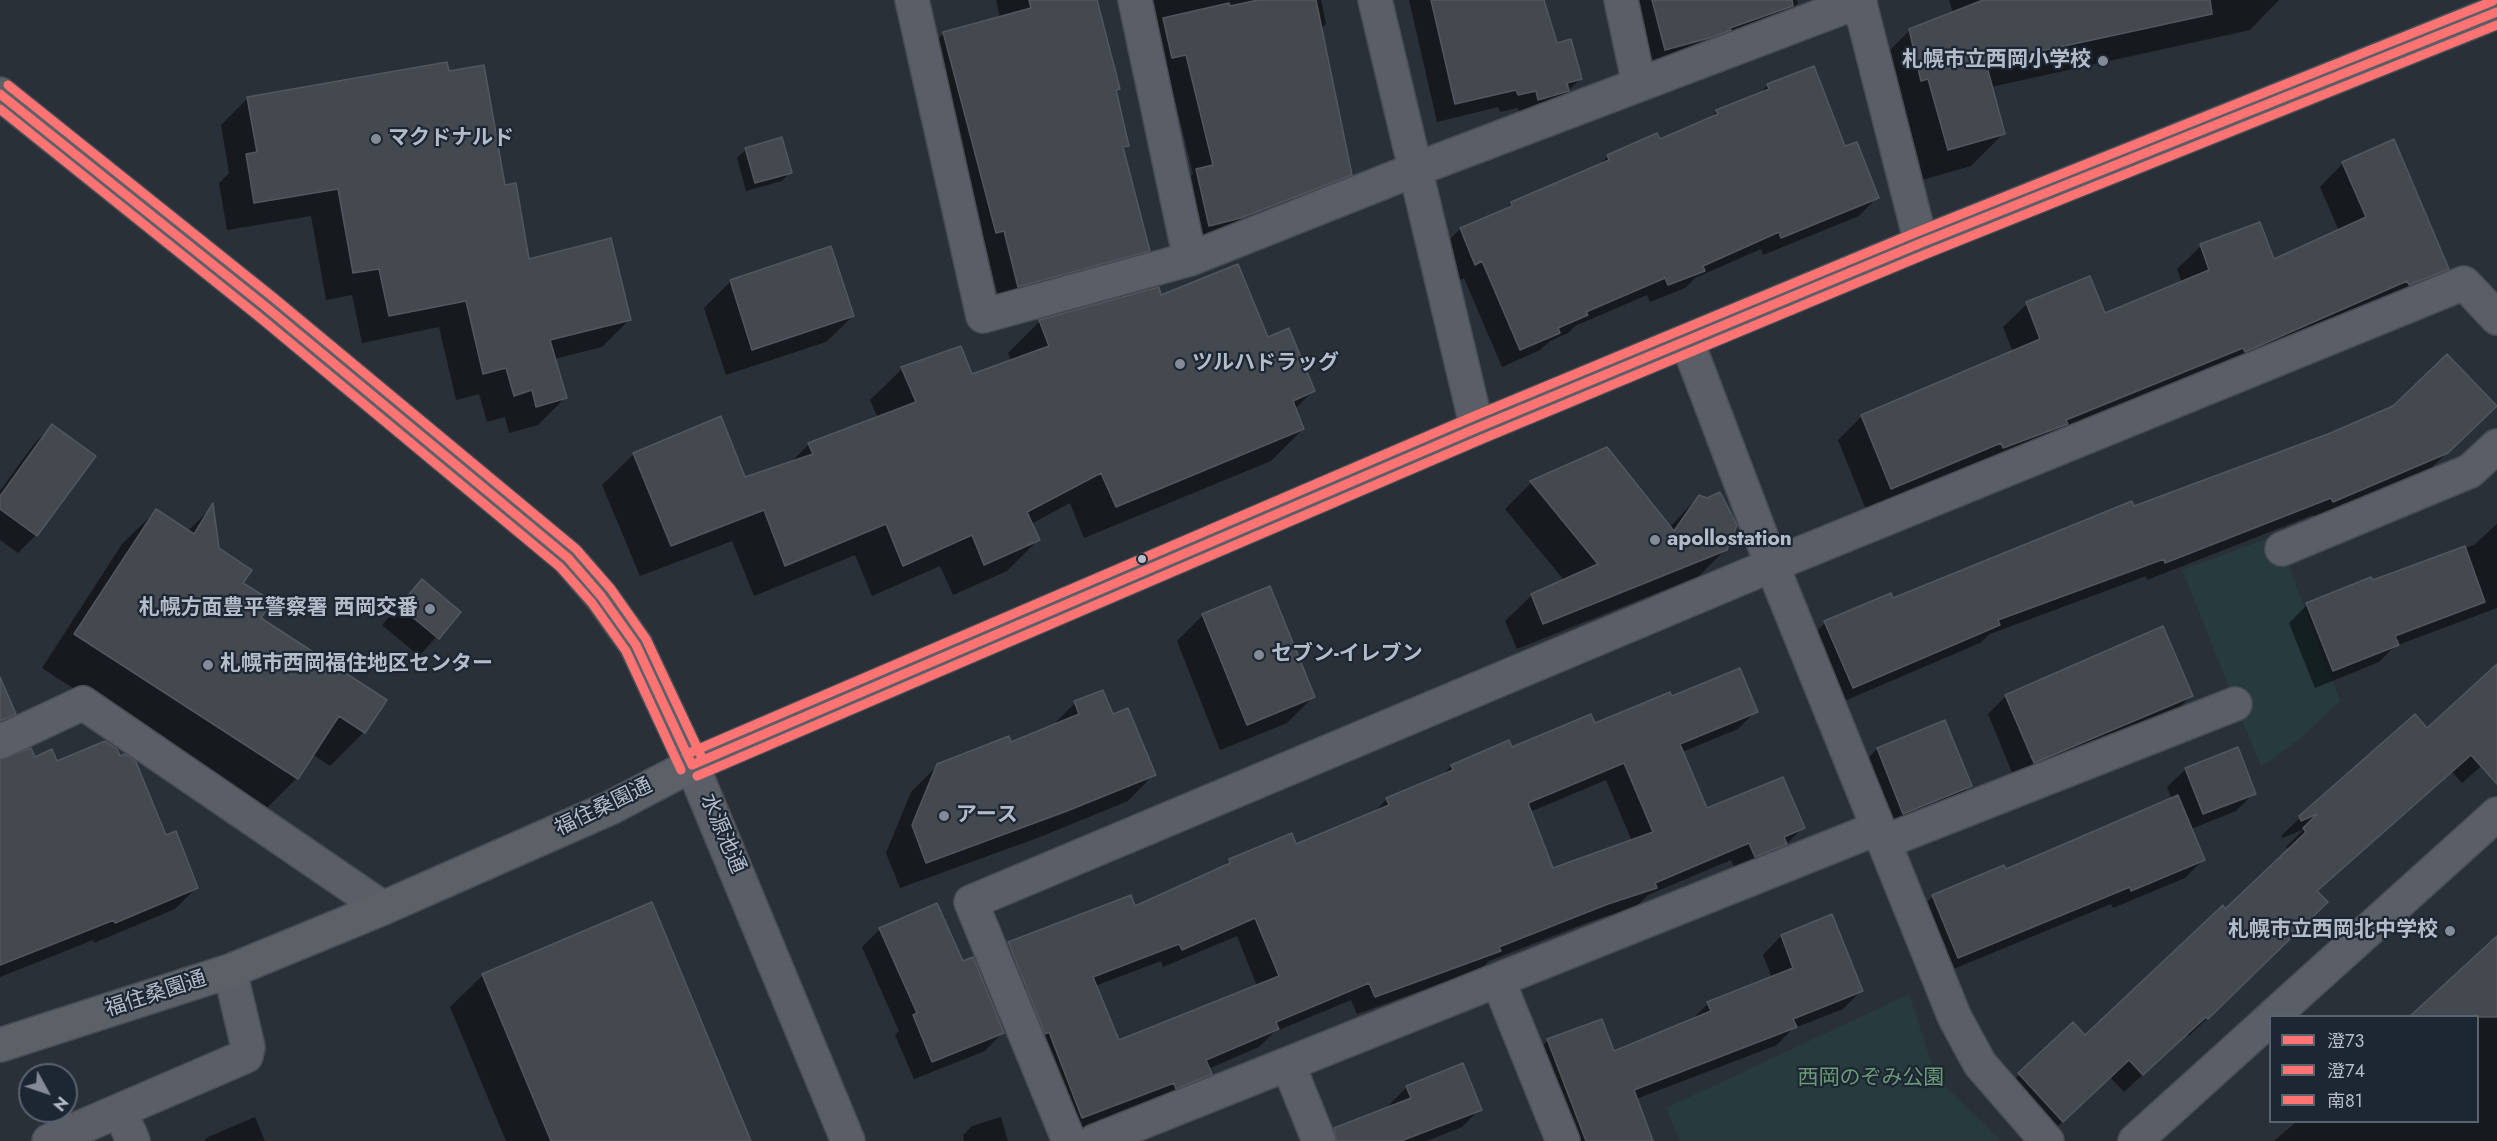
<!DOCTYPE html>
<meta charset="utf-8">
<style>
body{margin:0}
#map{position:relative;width:2497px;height:1141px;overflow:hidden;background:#2a3038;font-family:Jost,"Noto Sans JP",sans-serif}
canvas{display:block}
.legend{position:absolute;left:2269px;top:1015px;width:210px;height:108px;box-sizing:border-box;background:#1d2633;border:2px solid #59626f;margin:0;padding:8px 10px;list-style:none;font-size:18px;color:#b4bcc9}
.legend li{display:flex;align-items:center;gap:12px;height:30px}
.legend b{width:30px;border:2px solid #59626f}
.north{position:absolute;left:18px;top:1063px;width:60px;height:60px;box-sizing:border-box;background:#1d2633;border:2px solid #59626f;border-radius:50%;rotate:130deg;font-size:16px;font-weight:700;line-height:24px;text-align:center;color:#b4bcc9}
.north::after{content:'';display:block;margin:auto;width:21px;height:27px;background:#848b96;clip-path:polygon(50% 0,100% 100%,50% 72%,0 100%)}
</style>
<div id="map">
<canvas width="2497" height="1141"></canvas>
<ul class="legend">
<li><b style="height:8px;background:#ff7373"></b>澄73</li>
<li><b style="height:8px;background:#ff7373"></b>澄74</li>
<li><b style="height:8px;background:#ff7373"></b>南81</li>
</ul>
<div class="north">N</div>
</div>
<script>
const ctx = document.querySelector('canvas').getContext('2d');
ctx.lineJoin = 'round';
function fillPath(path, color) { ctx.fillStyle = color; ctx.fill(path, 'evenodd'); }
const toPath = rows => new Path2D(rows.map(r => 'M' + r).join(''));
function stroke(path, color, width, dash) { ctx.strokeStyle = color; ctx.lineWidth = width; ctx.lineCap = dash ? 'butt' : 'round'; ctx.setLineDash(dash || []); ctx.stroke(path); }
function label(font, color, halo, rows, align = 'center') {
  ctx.font = font + ' Jost,"Noto Sans JP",sans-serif'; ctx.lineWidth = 4.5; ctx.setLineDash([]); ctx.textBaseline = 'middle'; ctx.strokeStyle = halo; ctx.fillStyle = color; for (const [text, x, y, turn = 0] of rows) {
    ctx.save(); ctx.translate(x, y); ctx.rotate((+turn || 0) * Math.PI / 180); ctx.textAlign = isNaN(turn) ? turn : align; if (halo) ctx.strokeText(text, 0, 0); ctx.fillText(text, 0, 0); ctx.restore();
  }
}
fillPath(toPath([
 [2277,535,2340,701,2302,737,2261,767,2182,570],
 [1909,994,1936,1077,2001,1141,1680,1141,1666,1108]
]), '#273a3e');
fillPath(toPath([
 [996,0,1090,0,1119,88,1115,92,1127,145,1123,150,1148,250,1130,268,1000,304,986,248,978,251,925,52,943,34,1000,18],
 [1142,0,1321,0,1326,24,1320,29,1350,174,1332,192,1191,243,1178,188,1193,174,1168,72,1154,76],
 [1409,0,1487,0,1556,45,1580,79,1562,97,1520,117,1518,108,1500,112,1498,107,1437,122],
 [1627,0,1797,0,1798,3,1780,22,1647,67],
 [1949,0,2279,0,2250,30,1991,87,2003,134,1971,166,1915,182,1877,63,1910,30,1953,13],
 [448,72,503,187,528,260,629,320,602,347,554,359,565,398,538,425,509,433,505,417,487,422,479,394,456,400,439,327,362,343,352,295,326,300,311,216,227,230,219,183,229,173,221,125,248,98],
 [1768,85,1845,148,1877,197,1859,216,1763,255,1761,249,1695,278,1685,288,1650,302,1647,295,1575,326,1568,333,1550,341,1540,350,1502,367,1464,278,1456,282,1442,247,1460,229,1504,211,1512,203,1597,167,1608,156,1659,141,1709,120,1717,111,1758,95],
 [746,149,790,172,782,181,746,191,737,158],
 [2343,163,2448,268,2424,292,1867,512,1838,440,1862,416,2013,352,2003,327,2027,304,2089,278,2104,315,2182,283,2177,269,2201,246,2273,261,2339,231,2320,187],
 [731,281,853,316,826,342,726,375,704,308],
 [1160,297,1267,339,1313,391,1295,409,1303,429,1271,461,1084,538,1070,503,1031,524,1038,540,1007,571,953,595,940,566,872,596,855,555,754,596,732,541,640,576,602,485,634,454,744,479,790,463,809,444,878,418,870,400,902,369,971,375,1011,361,1008,353,1040,321],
 [2477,424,2428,471,2315,519,2313,515,2147,580,2146,576,1990,634,1980,643,1835,705,1807,641,1825,623,2133,507],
 [52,426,36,535,18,553,0,540,0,491,34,444],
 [1606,449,1669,528,1699,496,1726,549,1699,576,1517,649,1505,621,1532,595,1564,580,1505,509,1531,483],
 [212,507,217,549,241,583,259,618,364,732,330,766,312,754,297,778,263,812,42,668,122,544,156,511,188,531],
 [2497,524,2497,608,2395,646,2379,662,2315,688,2289,623,2307,605,2474,545],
 [422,581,459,612,419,656,382,625],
 [1203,615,1313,697,1287,723,1220,750,1177,641],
 [2497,663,2497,752,2462,783,2452,772,2316,892,2308,920,2189,1036,2187,1034,2124,1092,2110,1077,2044,1139,2001,1092,2072,1024,2085,1037,2289,850,2286,847,2304,829,2283,838,2281,836,2300,818,2427,730],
 [0,681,14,713,0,728],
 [2006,696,2191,696,2173,714,2015,780,1988,714],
 [1671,698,1756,711,1738,729,1682,752,1706,810,1803,828,1767,862,1737,874,1731,860,1648,895,1637,906,1589,922,1489,961,1481,969,1357,1014,1351,1000,1274,1032,1259,1047,1208,1069,1210,1074,1192,1092,1155,1100,1064,1135,990,961,1009,943,1130,897,1134,908,1221,869,1229,861,1296,846,1373,813,1387,799,1441,777,1451,766,1508,742,1511,749],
 [1606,780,1632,841,1552,870,1530,812],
 [1237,936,1257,986,1118,1042,1095,986,1161,961,1163,967],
 [1075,703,1112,716,1154,774,1128,801,1040,837,900,888,886,853,911,792,938,765,1011,744,1051,727],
 [1945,722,1970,786,1952,804,1885,831,1859,767,1877,749],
 [34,759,56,763,166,837,197,887,175,909,94,943,93,940,0,977,0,762],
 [2186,769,2254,793,2236,811,2191,829,2203,860,2185,878,2113,908,2111,904,1939,975,1915,914,1933,896,2005,871,2172,799,2167,787],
 [1831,916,1861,991,1843,1009,1792,1029,1777,1045,1636,1099,1651,1141,1561,1141,1530,1058,1548,1040,1613,1053,1690,1021,1708,1004,1772,978,1763,955,1781,936],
 [880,929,1003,1032,985,1051,914,1079,895,1035,899,1031,862,947],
 [2497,950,2497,1141,2274,1141,2296,1122,2478,1122,2478,1016],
 [483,975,749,1141,506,1141,450,1007],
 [1407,1087,1480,1109,1462,1127,1427,1141,1323,1141,1335,1129,1390,1108,1389,1105],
 [255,1117,265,1141,204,1141,208,1137],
 [1001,1117,1008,1141,964,1141,963,1135,972,1126]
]), '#0007');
const building = toPath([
 [1029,0,1097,0,1120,89,1116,90,1129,146,1123,147,1150,251,1018,287,1004,231,996,233,943,32,1031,8,1029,0],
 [1258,0,1316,0,1352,175,1241,218,1209,226,1196,169,1213,165,1186,55,1172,58,1163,18,1229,3,1230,6,1258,0],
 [1431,0,1544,0,1557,43,1571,39,1582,79,1567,83,1569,91,1538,100,1536,91,1518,95,1516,90,1455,104,1431,0],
 [1652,0,1792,0,1793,6,1730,28,1731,30,1713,37,1665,50,1652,0],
 [1983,0,2210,0,2212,14,1986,63,2005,134,1948,150,1928,79,1921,81,1909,29,1983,0],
 [447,62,449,71,484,65,505,185,516,183,529,259,611,238,631,320,550,340,567,398,536,407,532,390,514,396,506,368,483,374,466,301,389,316,379,269,353,273,338,189,254,203,246,154,257,152,247,97,447,62],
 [1814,66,1845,146,1857,142,1879,198,1781,238,1779,232,1703,266,1705,271,1668,285,1665,278,1586,312,1588,315,1558,328,1560,333,1520,350,1482,261,1475,265,1460,228,1512,206,1511,202,1609,160,1607,155,1657,133,1660,139,1718,114,1716,110,1769,89,1767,84,1814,66],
 [782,137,792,173,755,183,745,148,782,137],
 [2394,139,2449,269,2409,285,2407,281,2245,352,2243,348,2066,420,2068,424,2003,448,2001,443,1891,489,1861,415,2040,339,2026,302,2090,276,2105,313,2209,270,2200,244,2260,222,2274,259,2366,217,2342,162,2394,139],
 [831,246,854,316,752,350,730,280,831,246],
 [1238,264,1268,337,1289,328,1315,391,1293,401,1304,429,1116,507,1101,473,1027,512,1040,540,984,565,972,535,903,566,886,524,785,566,764,510,671,546,633,453,721,416,745,477,813,454,808,443,916,402,901,367,961,346,972,374,1049,346,1039,320,1159,287,1161,295,1238,264],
 [2447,354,2497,406,2448,453,2333,502,2331,498,2165,563,2164,559,1998,620,2000,625,1853,688,1824,621,1891,593,1893,598,2132,501,2134,506,2328,434,2393,406,2447,354],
 [52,424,96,456,37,536,0,509,0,496,52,424],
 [1607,447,1674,531,1699,495,1707,498,1720,492,1737,525,1727,550,1543,624,1531,594,1598,564,1530,481,1607,447],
 [213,503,219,548,252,570,243,583,272,601,261,618,387,700,365,733,339,716,298,779,74,634,156,509,194,534,213,503],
 [2465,546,2485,602,2395,636,2399,645,2333,671,2306,603,2371,577,2373,580,2465,546],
 [422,579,461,612,439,639,399,606,422,579],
 [1270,586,1315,697,1247,725,1202,614,1270,586],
 [2163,626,2193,696,2034,763,2005,695,2163,626],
 [2497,664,2497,784,2471,755,2317,891,2328,902,2208,1019,2206,1017,2143,1075,2129,1060,2063,1122,2018,1073,2073,1022,2085,1035,2223,905,2225,909,2306,832,2303,828,2317,814,2301,821,2299,816,2415,714,2427,728,2497,664],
 [1740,668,1758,712,1680,744,1707,808,1783,777,1805,828,1784,837,1787,844,1755,857,1749,843,1655,883,1657,888,1608,904,1499,947,1501,951,1375,997,1369,983,1276,1022,1279,1029,1206,1060,1212,1074,1176,1089,1174,1083,1082,1118,1049,1032,1045,1034,1008,942,1131,895,1135,906,1230,863,1229,859,1292,833,1296,844,1389,805,1386,798,1453,770,1451,765,1509,740,1512,747,1591,714,1595,723,1670,692,1672,696,1740,668],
 [1624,763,1653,832,1553,868,1528,803,1624,763],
 [1255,918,1279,976,1119,1040,1093,977,1179,944,1182,950,1255,918],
 [0,677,16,714,0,721,0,677],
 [1103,690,1113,714,1128,708,1156,775,1067,811,926,863,912,825,937,764,1009,736,1011,742,1079,714,1074,701,1103,690],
 [1945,720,1972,786,1903,814,1877,748,1945,720],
 [105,741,117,749,120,756,125,754,136,762,166,835,176,831,198,888,115,923,114,920,0,965,0,760,31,748,35,757,52,749,57,761,105,741],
 [2238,747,2256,794,2203,814,2185,768,2238,747],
 [2178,795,2205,860,2131,891,2130,887,1958,958,1932,895,2004,865,2006,869,2178,795],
 [652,902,751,1141,551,1141,482,974,652,902],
 [937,903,963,961,973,957,1004,1033,932,1062,913,1015,917,1013,879,928,937,903],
 [1832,914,1863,991,1793,1019,1797,1027,1634,1090,1653,1141,1586,1141,1547,1039,1602,1019,1614,1051,1711,1011,1707,1002,1793,968,1781,935,1832,914],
 [2497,936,2497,1017,2409,1017,2497,936],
 [1463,1063,1482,1110,1401,1141,1337,1141,1334,1128,1411,1098,1406,1086,1463,1063]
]);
fillPath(building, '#444950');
stroke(building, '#52575f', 1.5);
const minor = toPath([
 [912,0,983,316,1190,259,1414,170,1860,1],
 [1135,0,1190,259],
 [1375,0,1477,428],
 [1621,0,1639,84],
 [1859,0,1921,243],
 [1687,341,1772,565,1955,1018,1980,1064,2047,1141],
 [2282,549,2470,471,2497,446],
 [0,742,83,703,383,908],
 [1884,842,2235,704],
 [1498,980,1563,1141],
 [2273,1016,2497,814],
 [1288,1064,1319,1141],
 [120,1111,133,1141],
 [49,1141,246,1056,248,1047,230,971],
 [848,1141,692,765,1477,428,1921,243,2497,12],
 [1069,1141,971,902,1772,565,2464,283,2497,318],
 [1095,1141,1878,828],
 [2135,1141,2270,1019]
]);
const major = toPath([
 [0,94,266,307,568,558,601,596,636,645,692,765,610,808,383,908,230,971,0,1045]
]);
stroke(minor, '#484c53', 36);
stroke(major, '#484c55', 36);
stroke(minor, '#5a5e66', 33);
stroke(major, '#5c6168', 33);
stroke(toPath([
 [0,94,266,307,568,558,601,596,636,645,692,765],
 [692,765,1477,428,1921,243,2497,12]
]), '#ff7373', 9);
stroke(toPath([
 [0,109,258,316,560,567,592,603,626,651,681,770],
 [697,776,1482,439,1926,254,2497,25]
]), '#ff7373', 9);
stroke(toPath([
 [8,85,274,298,576,549,611,589,646,639,703,760],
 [687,754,1472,417,1917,232,2493,1]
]), '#ff7373', 9);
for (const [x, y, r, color] of [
 [2103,61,6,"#848b96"],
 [376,139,6,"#848b96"],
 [1180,364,6,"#848b96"],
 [1655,540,6,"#848b96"],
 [1142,559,5,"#b4bcc9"],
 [430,609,6,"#848b96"],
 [1259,655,6,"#848b96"],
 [208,665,6,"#848b96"],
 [944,816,6,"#848b96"],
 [2450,931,6,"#848b96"]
]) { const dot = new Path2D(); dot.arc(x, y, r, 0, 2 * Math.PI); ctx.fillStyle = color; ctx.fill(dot); stroke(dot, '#1d2633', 2); }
label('bold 21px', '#b4bcc9', '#1d2633', [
 ["札幌市立西岡小学校",2091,61,"right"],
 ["マクドナルド",388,139],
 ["ツルハドラッグ",1192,364],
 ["apollostation",1667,540],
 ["札幌方面豊平警察署 西岡交番",418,609,"right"],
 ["セブン-イレブン",1271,655],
 ["札幌市西岡福住地区センター",220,665],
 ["アース",956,816],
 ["札幌市立西岡北中学校",2438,931,"right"]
], 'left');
label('21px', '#b4bcc9', '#1d2633', [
 ["福住桑園通",604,808,-26],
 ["水源池通",722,834,67],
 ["福住桑園通",156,995,-18]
]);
label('21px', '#6b9a76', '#1d2633', [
 ["西岡のぞみ公園",1871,1079]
]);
</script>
